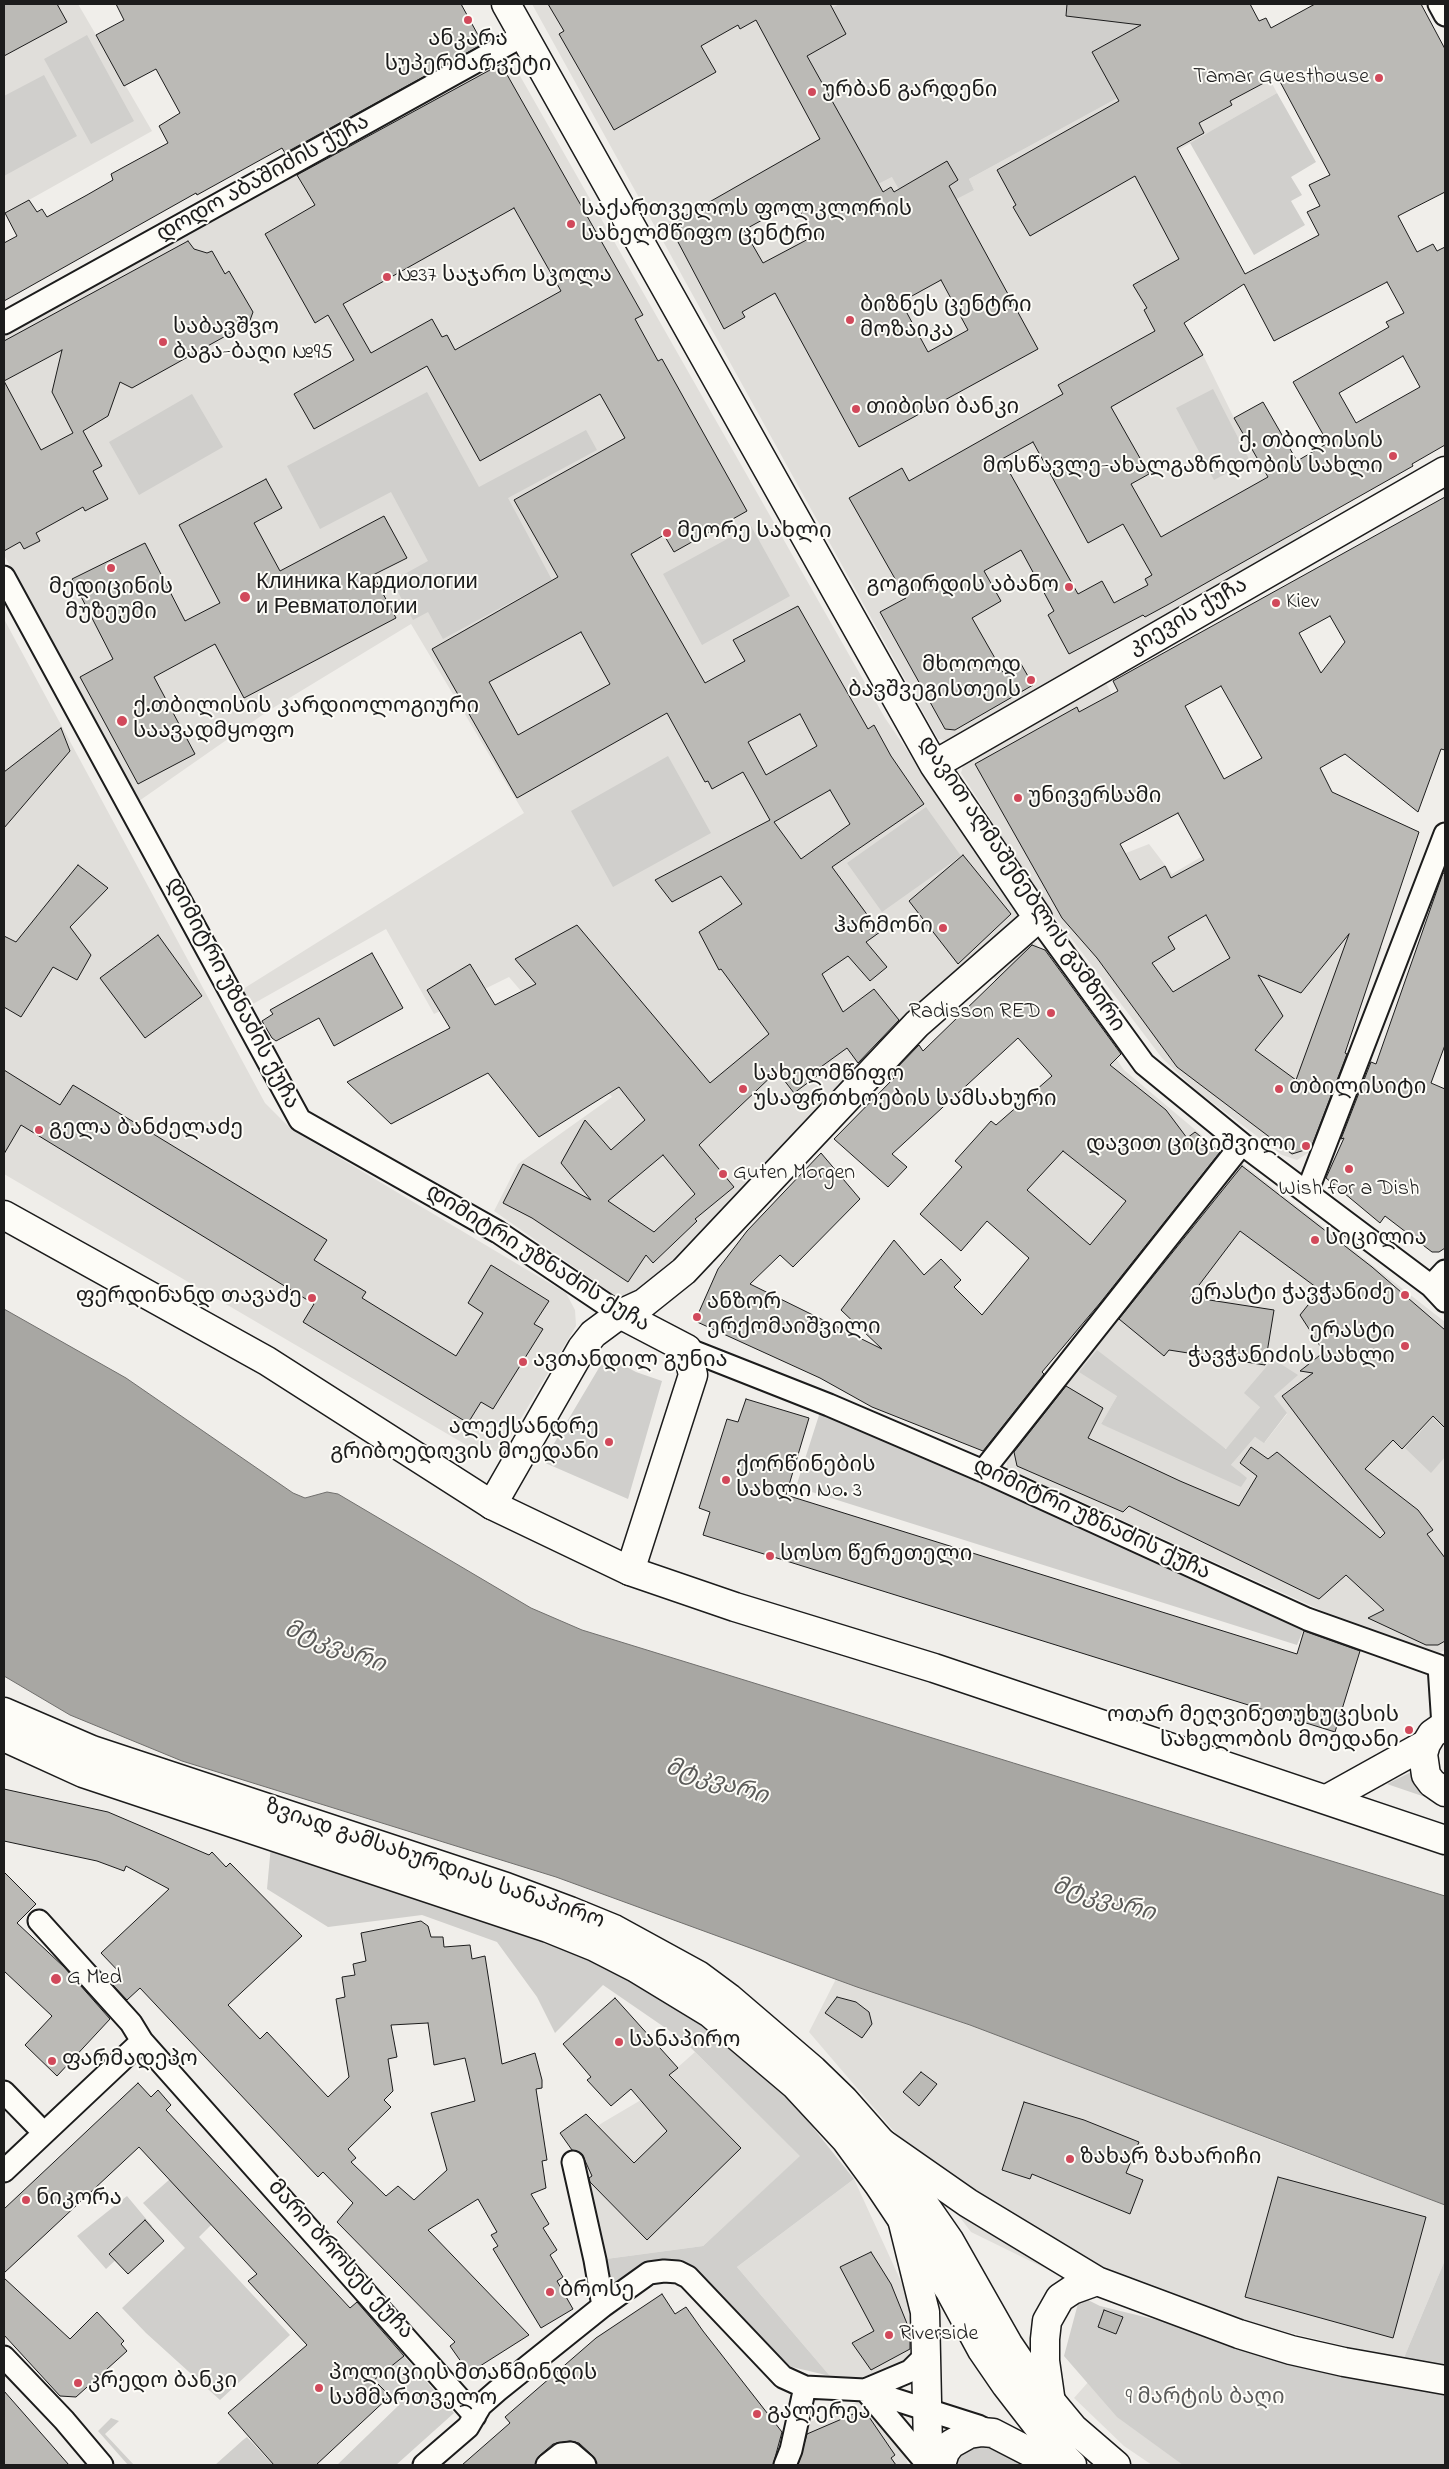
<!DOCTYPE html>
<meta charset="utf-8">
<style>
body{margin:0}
#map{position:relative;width:1449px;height:2469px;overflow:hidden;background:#f0eeea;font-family:"Indie Flower",sans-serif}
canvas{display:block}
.frame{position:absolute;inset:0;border:5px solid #1c1c1c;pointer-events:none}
</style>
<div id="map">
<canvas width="1449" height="2469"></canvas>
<div class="frame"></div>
</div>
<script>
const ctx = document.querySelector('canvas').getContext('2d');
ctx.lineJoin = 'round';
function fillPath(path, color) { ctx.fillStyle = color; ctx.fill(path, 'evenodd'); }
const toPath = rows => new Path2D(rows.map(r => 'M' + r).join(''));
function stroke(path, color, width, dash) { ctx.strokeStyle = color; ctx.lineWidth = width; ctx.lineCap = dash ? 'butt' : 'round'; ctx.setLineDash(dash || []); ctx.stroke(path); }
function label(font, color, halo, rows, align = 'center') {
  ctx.font = font + ' "Indie Flower","Noto Sans Georgian",sans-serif'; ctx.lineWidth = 4; ctx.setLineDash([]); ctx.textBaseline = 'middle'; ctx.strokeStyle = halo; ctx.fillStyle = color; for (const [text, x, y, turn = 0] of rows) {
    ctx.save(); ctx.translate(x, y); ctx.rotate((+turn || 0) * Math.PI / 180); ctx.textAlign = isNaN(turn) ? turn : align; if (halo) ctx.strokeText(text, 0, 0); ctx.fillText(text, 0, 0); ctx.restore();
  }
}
fillPath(toPath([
 [4,4,78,4,152,131,4,214],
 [532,4,839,4,769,43,820,139,859,194,892,177,974,190,969,179,1244,29,1277,93,1139,173,1208,288,1180,316,1203,355,1234,418,1305,539,950,741,938,739],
 [507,53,885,718,1021,917,656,1284,632,1297,614,1295,494,1211,518,1164,612,1097,509,977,434,1014,386,929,251,1005,243,989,524,813,411,624,268,711,139,801,4,555,4,332],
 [4,619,265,1103,291,1129,566,1293,575,1310,576,1326,501,1452,468,1446,4,1174],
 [1104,679,1146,762,1085,791,1121,855,1149,844,1172,874,1252,827,1382,948,1308,1153,1297,1160,1282,1155,1197,1091,1162,1058,1042,900,961,773,965,759],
 [1032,938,1124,1070,1223,1153,1109,1294,977,1184,1072,1082,991,974],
 [1239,1161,1445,1322,1445,1650,1439,1653,1422,1656,1007,1468,1006,1457],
 [1117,1396,1227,1449,1260,1407,1274,1396,1287,1414,1265,1442,1255,1437,1231,1465,1101,1424],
 [836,1979,970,2025,1084,2067,1286,2146,1445,2205,1445,2260,1403,2360,1067,2279,971,2232,904,2143,809,2032],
 [695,2052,801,2156,703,2246,606,2259,581,2162,570,2146,602,2123,641,2100],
 [854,2179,921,2325,919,2355,859,2383,830,2376,737,2267],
 [1098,2371,1234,2465,1152,2465,1124,2446,1074,2398],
 [857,2402,871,2405,905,2454,908,2465,794,2465,798,2427]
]), '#e0deda');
fillPath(toPath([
 [839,4,1230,4,1244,29,969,179,974,190,916,220,892,177,859,194,825,136,820,139,768,44],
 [87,35,134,121,91,144,44,59],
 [44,75,77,136,4,176,4,96],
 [1277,93,1316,162,1291,177,1302,195,1291,201,1305,225,1254,255,1190,143],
 [1213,389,1250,461,1214,480,1176,408],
 [427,392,479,487,586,430,597,450,508,498,552,580,443,639,428,612,413,620,392,581,428,561,391,492,320,529,287,466],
 [192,394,223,447,139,495,109,442],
 [751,526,790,596,702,645,663,574],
 [668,756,711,833,613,887,571,811],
 [926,807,961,856,882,912,847,863],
 [1097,1350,1226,1449,1260,1407,1244,1393,1273,1359,1298,1375,1274,1396,1287,1413,1264,1443,1255,1437,1231,1465,1247,1478,1241,1487,1101,1424,1117,1396,1079,1372],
 [606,1356,636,1372,662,1381,628,1499,543,1462],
 [820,1412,1305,1626,1297,1645,796,1487],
 [1433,1418,1445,1430,1445,1457,1431,1473,1405,1448],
 [1413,1771,1434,1800,1387,1784],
 [271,1845,607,1966,680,2009,735,2045,783,2090,854,2179,737,2267,830,2376,792,2367,772,2358,675,2268,609,2293,606,2259,703,2246,800,2156,683,2040,603,1985,555,2033,537,1997,497,1942,422,1915,328,1927,267,1889],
 [170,2179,212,2224,199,2237,290,2335,220,2400,146,2333,122,2308,185,2248,143,2203],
 [127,2196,152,2226,106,2269,77,2236],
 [1445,2260,1445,2465,1183,2465,1117,2417,1064,2356,1080,2296,1100,2306,1210,2333,1403,2360],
 [404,2356,454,2413,396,2465,337,2465,399,2405,374,2380],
 [111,2418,119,2421,105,2434,134,2465,128,2465,98,2431],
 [247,2437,273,2465,215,2465,243,2440],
 [986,2442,1036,2465,949,2465,953,2455]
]), '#d0cfcc');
const water = toPath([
 [4,1309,126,1378,293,1493,305,1498,327,1492,338,1494,531,1608,582,1630,1445,1896,1445,2205,970,2025,857,1987,556,1877,182,1761,70,1715,4,1676,4,1309]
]);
fillPath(water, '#a8a7a3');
stroke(water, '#706f6d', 1);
const building = toPath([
 [4,4,57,4,67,22,4,56,4,4],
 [116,4,461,4,483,44,285,153,282,148,197,195,196,193,4,301,4,243,17,236,5,213,29,200,37,212,42,209,47,217,87,195,113,180,111,174,168,143,159,126,180,113,156,69,124,86,96,35,124,20,116,4],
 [548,4,830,4,846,34,807,56,883,192,891,187,894,192,947,161,958,180,949,186,1038,349,859,447,775,293,742,312,745,317,724,329,669,225,820,139,756,20,740,29,738,25,701,46,716,72,614,130,559,34,564,31,548,4],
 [795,202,814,236,763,263,744,230,795,202],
 [941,280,968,330,928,352,901,302,941,280],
 [1067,4,1250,4,1259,21,1266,18,1271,28,1315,4,1421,4,1445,49,1445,192,1398,216,1417,252,1433,244,1437,251,1445,247,1445,445,1412,464,1413,466,1169,604,1145,617,1143,615,1069,654,1048,615,1054,611,1021,550,984,571,1001,601,972,618,1004,674,1021,664,1033,685,955,730,945,729,880,612,906,598,849,498,902,468,909,481,1063,394,1058,385,1155,331,1144,310,1147,308,1133,285,1179,259,1135,176,1030,236,1013,207,1016,205,997,170,1119,101,1092,52,1141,25,1066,16,1067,4],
 [1277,76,1330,175,1309,185,1320,206,1307,212,1319,235,1245,274,1177,148,1204,133,1199,123,1232,105,1230,101,1277,76],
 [1387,282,1404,313,1386,322,1389,327,1293,382,1328,443,1297,461,1263,402,1234,418,1268,477,1161,537,1131,484,1149,474,1111,407,1203,355,1184,323,1244,284,1274,341,1387,282],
 [1403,356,1420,387,1356,423,1339,393,1403,356],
 [1033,442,1088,543,1123,524,1152,575,1145,579,1148,585,1114,603,1102,581,1078,594,1002,459,1033,442],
 [501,64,643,315,635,319,658,361,662,359,747,511,674,552,664,535,631,554,705,683,745,661,733,640,798,606,868,729,874,725,891,756,924,804,832,867,880,932,866,942,887,967,870,981,848,956,822,974,843,1012,874,989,899,1020,858,1063,847,1048,818,1069,821,1073,794,1093,777,1071,699,1145,734,1187,695,1219,697,1221,653,1263,646,1255,628,1282,532,1218,503,1203,523,1164,591,1200,561,1163,585,1120,611,1150,645,1120,619,1087,539,1137,488,1073,391,1124,347,1082,450,1028,427,990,470,964,495,1005,536,984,515,959,577,925,710,1083,769,1034,721,969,719,970,699,932,742,904,721,876,672,902,655,880,770,820,743,772,712,789,708,781,705,782,667,713,517,798,432,649,558,577,514,500,625,438,600,394,480,461,427,366,314,429,294,394,354,360,328,315,315,323,265,234,315,205,297,175,501,64],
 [514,208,561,291,455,350,447,335,442,337,432,319,371,353,343,304,514,208],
 [581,632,610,684,518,735,489,682,581,632],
 [800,714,817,746,766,775,748,742,800,714],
 [830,790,850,824,801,859,774,822,830,790],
 [663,1155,695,1194,654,1232,608,1201,663,1155],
 [188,241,194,249,207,253,212,251,225,274,229,271,253,312,249,323,132,388,120,382,108,416,83,431,102,466,93,471,108,499,85,511,83,507,36,533,40,541,24,549,20,542,4,551,4,341,188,241],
 [62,350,52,392,73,433,41,450,4,381,62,350],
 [266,479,282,508,254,523,280,571,384,516,407,558,373,575,396,618,244,698,215,644,154,677,195,754,138,784,80,677,113,659,72,579,145,543,185,621,220,603,179,525,266,479],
 [1445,497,1445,750,1441,749,1418,812,1345,754,1320,768,1332,792,1419,832,1345,1053,1347,1054,1311,1148,1292,1154,1177,1067,1097,958,1062,918,975,764,1077,707,1079,712,1118,691,1113,681,1445,497],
 [1330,616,1345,642,1321,673,1299,633,1330,616],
 [1221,686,1262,758,1224,779,1185,706,1221,686],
 [1178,813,1204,860,1171,878,1165,866,1140,880,1120,844,1178,813],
 [1206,915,1230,958,1173,992,1152,963,1175,949,1168,937,1206,915],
 [1349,934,1327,995,1296,1080,1255,1050,1283,1016,1258,975,1301,993,1349,934],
 [61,728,70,751,4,828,4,772,61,728],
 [963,855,1011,914,958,964,909,901,963,855],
 [78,865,108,888,70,927,91,955,77,980,53,967,21,1017,4,1007,4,936,16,942,78,865],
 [1443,873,1445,874,1445,1045,1431,1083,1445,1089,1445,1248,1439,1252,1432,1252,1385,1216,1380,1223,1326,1178,1344,1138,1341,1139,1371,1062,1376,1064,1443,873],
 [158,935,202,996,145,1038,100,978,158,935],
 [1032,945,1045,950,1121,1054,1110,1065,1166,1110,1187,1138,1195,1132,1220,1152,1100,1303,1042,1372,1044,1374,983,1451,872,1407,820,1378,695,1321,718,1269,747,1231,821,1153,860,1199,793,1267,780,1255,750,1284,882,1349,841,1310,894,1240,924,1275,941,1259,961,1280,954,1287,982,1315,1029,1258,987,1221,961,1251,920,1214,962,1167,955,1161,991,1121,996,1125,1052,1076,1018,1038,892,1154,907,1167,888,1187,834,1139,894,1078,891,1074,919,1045,923,1051,1032,945],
 [1063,1151,1126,1201,1090,1245,1027,1190,1063,1151],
 [372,953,403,1008,334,1046,319,1018,276,1041,272,1038,262,1021,273,1014,270,1010,372,953],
 [4,1070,60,1105,73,1085,327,1240,314,1260,366,1292,362,1298,456,1356,483,1313,468,1303,491,1265,549,1301,534,1324,543,1329,493,1409,481,1402,468,1423,303,1322,314,1304,21,1125,4,1154,4,1070],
 [1242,1166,1372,1267,1445,1330,1445,1428,1433,1416,1402,1449,1393,1440,1365,1469,1418,1510,1433,1530,1427,1534,1445,1558,1445,1641,1438,1645,1426,1645,1368,1618,1384,1610,1346,1575,1319,1599,1129,1506,1123,1512,1017,1466,1014,1452,1066,1386,1103,1408,1088,1438,1180,1481,1239,1506,1257,1476,1240,1463,1251,1447,1268,1459,1277,1452,1380,1538,1385,1533,1282,1396,1313,1373,1300,1371,1324,1352,1300,1315,1320,1290,1240,1231,1190,1297,1274,1310,1265,1365,1169,1350,1164,1356,1119,1319,1242,1166],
 [746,1399,809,1418,786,1495,1297,1654,1304,1631,1360,1651,1335,1732,703,1535,710,1512,699,1508,727,1419,738,1422,746,1399],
 [4,1789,108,1812,209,1855,212,1852,226,1867,230,1863,302,1936,228,2005,260,2039,267,2032,328,2097,349,2077,336,1999,345,1997,342,1977,355,1975,353,1964,366,1961,361,1933,421,1921,428,1926,431,1937,443,1937,444,1947,470,1945,472,1959,485,1956,502,2064,535,2053,542,2080,542,2088,536,2089,547,2160,542,2161,546,2188,531,2194,549,2224,543,2228,557,2250,550,2255,563,2277,557,2281,573,2309,541,2328,493,2249,498,2246,491,2235,497,2232,478,2199,428,2230,529,2335,469,2373,450,2346,455,2342,337,2222,353,2203,323,2172,318,2177,140,1988,127,2000,112,1984,122,1975,101,1953,169,1889,126,1866,124,1871,97,1861,4,1841,4,1789],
 [428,2023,434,2065,465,2058,475,2101,431,2113,447,2170,414,2200,398,2186,386,2196,351,2162,356,2158,348,2149,391,2107,384,2100,393,2091,388,2059,397,2057,391,2025,428,2023],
 [4,1872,36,1904,17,1923,64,1967,110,2019,57,2076,25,2045,52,2016,4,1971,4,1872],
 [837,1997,856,2002,869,2012,872,2024,862,2038,825,2013,837,1997],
 [615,1998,678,2068,669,2075,741,2148,647,2240,590,2182,589,2178,592,2176,582,2154,572,2150,560,2133,586,2114,634,2163,667,2131,631,2089,611,2106,587,2080,591,2077,563,2044,615,1998],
 [921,2072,937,2084,919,2106,903,2092,921,2072],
 [138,2083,151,2097,158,2090,171,2105,166,2110,350,2308,357,2302,404,2356,374,2380,390,2396,316,2465,274,2465,228,2413,307,2345,248,2281,257,2274,139,2147,4,2273,4,2209,138,2083],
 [1024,2102,1084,2120,1139,2142,1126,2173,1143,2180,1130,2214,1032,2174,1030,2179,1002,2170,1024,2102],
 [1278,2177,1426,2217,1393,2338,1245,2297,1278,2177],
 [145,2220,164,2241,128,2274,109,2254,145,2220],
 [871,2252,891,2284,910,2331,910,2349,871,2370,852,2343,874,2331,840,2267,871,2252],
 [4,2278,70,2339,97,2312,124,2341,121,2344,127,2351,76,2397,60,2396,4,2335,4,2278],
 [662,2294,675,2314,686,2307,703,2331,782,2432,773,2465,597,2465,593,2456,579,2443,570,2441,553,2444,539,2456,535,2465,462,2465,510,2423,505,2417,596,2338,662,2294],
 [1104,2310,1123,2317,1116,2334,1098,2327,1104,2310],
 [4,2391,69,2465,4,2465,4,2391],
 [858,2412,867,2414,895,2455,891,2458,896,2465,798,2465,807,2434,858,2412]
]);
fillPath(building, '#bbbab6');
stroke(building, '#1c1c1c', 1);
const street = toPath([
 [1439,4,1445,15],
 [4,323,524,35],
 [4,577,300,1120,498,1232,620,1314],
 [1038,918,1144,1064,1242,1144,1431,1286,1445,1301],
 [1307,1192,1445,834],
 [1431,1286,1445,1271],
 [687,1349,829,1405,983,1471,1307,1619,1439,1666],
 [983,1471,1242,1144],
 [1439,1666,1443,1726],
 [39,1921,131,2023,142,2041,475,2416],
 [4,2092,44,2133],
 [573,2162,595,2260,603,2306],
 [4,2171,142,2041],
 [4,2357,64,2420,102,2465],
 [865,2390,928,2465],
 [865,2390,910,2371,927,2354],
 [424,2465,468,2427,481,2405,497,2391,603,2306,649,2273,664,2271,678,2272,688,2277,783,2377,805,2387,865,2390,978,2426,990,2432],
 [547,2465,561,2454,571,2453,585,2465],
 [785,2465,791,2450,805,2387]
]);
const secondary = toPath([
 [934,765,1445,471],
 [620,1314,687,1349,693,1375,630,1571],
 [492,1505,582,1348,593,1334,620,1314,644,1303,684,1271,917,1024,1038,918,934,765,506,4],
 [1445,1725,1432,1734,1426,1744,1423,1754,1426,1775,1432,1783,1445,1792],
 [1327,1799,1426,1744],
 [882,2143,968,2203,1097,2281,1239,2334,1291,2350,1344,2362,1445,2380],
 [903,2223,925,2312,928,2447,932,2465],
 [1051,2403,1045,2361,1045,2339,1047,2321,1060,2298,1072,2290,1097,2281],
 [941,2465,945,2452,951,2444,969,2434,982,2432,993,2433,1055,2465]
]);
const primary = toPath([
 [4,1215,267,1361,492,1505,630,1571,735,1607,934,1668,1445,1840]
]);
const highway = toPath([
 [4,1712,92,1750,506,1887,570,1911,614,1929,698,1975,729,1998,813,2070,844,2100,881,2142,949,2240,1008,2344,1029,2375,1073,2428,1116,2465],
 [4,1737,83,1773,548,1928,595,1947,636,1968,710,2013,795,2085,846,2140,879,2185,950,2291,982,2350,1006,2385,1054,2447,1072,2465]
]);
stroke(street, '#1c1c1c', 25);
stroke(secondary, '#1c1c1c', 31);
stroke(primary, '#1c1c1c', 31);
stroke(highway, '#1c1c1c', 31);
stroke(street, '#fdfcf7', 21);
stroke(secondary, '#fdfcf7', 28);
stroke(primary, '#fdfcf7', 28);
stroke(highway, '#fdfcf7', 28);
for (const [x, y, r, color] of [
 [468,20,5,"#d1495b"],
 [1379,78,5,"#d1495b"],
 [812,92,5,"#d1495b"],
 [571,224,5,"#d1495b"],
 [387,277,5,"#d1495b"],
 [850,320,5,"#d1495b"],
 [163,342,5,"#d1495b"],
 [856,409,5,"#d1495b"],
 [1393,456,5,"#d1495b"],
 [667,533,5,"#d1495b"],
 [111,568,5,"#d1495b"],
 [1069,587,5,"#d1495b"],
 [245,597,6,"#d1495b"],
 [1276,603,5,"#d1495b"],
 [1031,680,5,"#d1495b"],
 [122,721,6,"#d1495b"],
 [1018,798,5,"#d1495b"],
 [943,928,5,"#d1495b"],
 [1051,1013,5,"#d1495b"],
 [743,1089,5,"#d1495b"],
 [1279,1089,5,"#d1495b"],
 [39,1130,5,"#d1495b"],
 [1306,1146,5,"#d1495b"],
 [1349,1169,5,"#d1495b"],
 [723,1174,5,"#d1495b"],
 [1315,1240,5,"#d1495b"],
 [1405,1295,5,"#d1495b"],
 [312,1298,5,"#d1495b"],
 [697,1317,5,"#d1495b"],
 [1405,1346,5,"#d1495b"],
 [523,1362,5,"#d1495b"],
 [609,1442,5,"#d1495b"],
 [726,1480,5,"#d1495b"],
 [770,1556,5,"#d1495b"],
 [1409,1730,5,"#d1495b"],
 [56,1979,6,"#d1495b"],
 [619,2042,5,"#d1495b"],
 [52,2061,5,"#d1495b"],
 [1070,2159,5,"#d1495b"],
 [26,2200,5,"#d1495b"],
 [550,2292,5,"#d1495b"],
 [889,2335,5,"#d1495b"],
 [78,2383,5,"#d1495b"],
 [319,2388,5,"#d1495b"],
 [757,2414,5,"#d1495b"]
]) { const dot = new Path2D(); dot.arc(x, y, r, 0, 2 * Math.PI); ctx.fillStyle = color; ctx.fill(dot); stroke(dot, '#fdfcf7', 2); }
label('22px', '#1c1c1c', '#fdfcf7', [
 ["ანკარა",468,41,"center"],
 ["სუპერმარკეტი",468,66,"center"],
 ["Tamar Guesthouse",1369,78,"right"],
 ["ურბან გარდენი",822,92],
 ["საქართველოს ფოლკლორის",581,211],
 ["სახელმწიფო ცენტრი",581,236],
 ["№37 საჯარო სკოლა",397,277],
 ["ბიზნეს ცენტრი",860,307],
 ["მოზაიკა",860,332],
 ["საბავშვო",173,329],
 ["ბაგა-ბაღი №95",173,354],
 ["თიბისი ბანკი",866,409],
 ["ქ. თბილისის",1383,443,"right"],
 ["მოსწავლე-ახალგაზრდობის სახლი",1383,468,"right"],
 ["მეორე სახლი",677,533],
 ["Клиника Кардиологии",256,584],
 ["и Ревматологии",256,609],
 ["გოგირდის აბანო",1059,587,"right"],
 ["მედიცინის",111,589,"center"],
 ["მუზეუმი",111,614,"center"],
 ["Kiev",1286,603],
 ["მხოოოდ",1021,667,"right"],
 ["ბავშვეგისთეის",1021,692,"right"],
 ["ქ.თბილისის კარდიოლოგიური",133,708],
 ["საავადმყოფო",133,733],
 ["უნივერსამი",1028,798],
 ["ჰარმონი",933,928,"right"],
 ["Radisson RED",1041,1013,"right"],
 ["სახელმწიფო",753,1076],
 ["უსაფრთხოების სამსახური",753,1101],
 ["თბილისიტი",1289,1089],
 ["გელა ბანძელაძე",49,1130],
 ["დავით ციციშვილი",1296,1146,"right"],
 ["Guten Morgen",733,1174],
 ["Wish for a Dish",1349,1190,"center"],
 ["სიცილია",1325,1240],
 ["ერასტი ჭავჭანიძე",1395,1295,"right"],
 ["ფერდინანდ თავაძე",302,1298,"right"],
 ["ანზორ",707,1304],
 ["ერქომაიშვილი",707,1329],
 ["ერასტი",1395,1333,"right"],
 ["ჭავჭანიძის სახლი",1395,1358,"right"],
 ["ავთანდილ გუნია",533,1362],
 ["ალექსანდრე",599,1429,"right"],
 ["გრიბოედოვის მოედანი",599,1454,"right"],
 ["ქორწინების",736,1467],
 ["სახლი No. 3",736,1492],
 ["სოსო წერეთელი",780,1556],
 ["ოთარ მეღვინეთუხუცესის",1399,1717,"right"],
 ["სახელობის მოედანი",1399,1742,"right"],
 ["G Med",67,1979],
 ["სანაპირო",629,2042],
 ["ფარმადეპო",62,2061],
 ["ზახარ ზახარიჩი",1080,2159],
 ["ნიკორა",36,2200],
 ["ბროსე",560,2292],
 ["Riverside",899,2335],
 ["პოლიციის მთაწმინდის",329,2375],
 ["სამმართველო",329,2400],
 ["კრედო ბანკი",88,2383],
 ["გალერეა",767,2414]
], 'left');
label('22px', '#1c1c1c', '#fdfcf7', [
 ["დოდო აბაშიძის ქუჩა",264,180,-29],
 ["კიევის ქუჩა",1189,618,-30],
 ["დავით აღმაშენებლის გამზირი",1020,885,56],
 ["დიმიტრი უზნაძის ქუჩა",231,994,62],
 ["დიმიტრი უზნაძის ქუჩა",537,1260,32],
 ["დიმიტრი უზნაძის ქუჩა",1091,1521,25],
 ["ზვიად გამსახურდიას სანაპირო",434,1866,19],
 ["მარი ბროსეს ქუჩა",339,2261,48]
]);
label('22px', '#5b5b5a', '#fdfcf7', [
 ["9 მარტის ბაღი",1205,2399]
]);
label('italic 24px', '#5b5b59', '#fdfcf7', [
 ["მტკვარი",334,1649,21],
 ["მტკვარი",716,1784,17],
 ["მტკვარი",1103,1902,16]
]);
</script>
